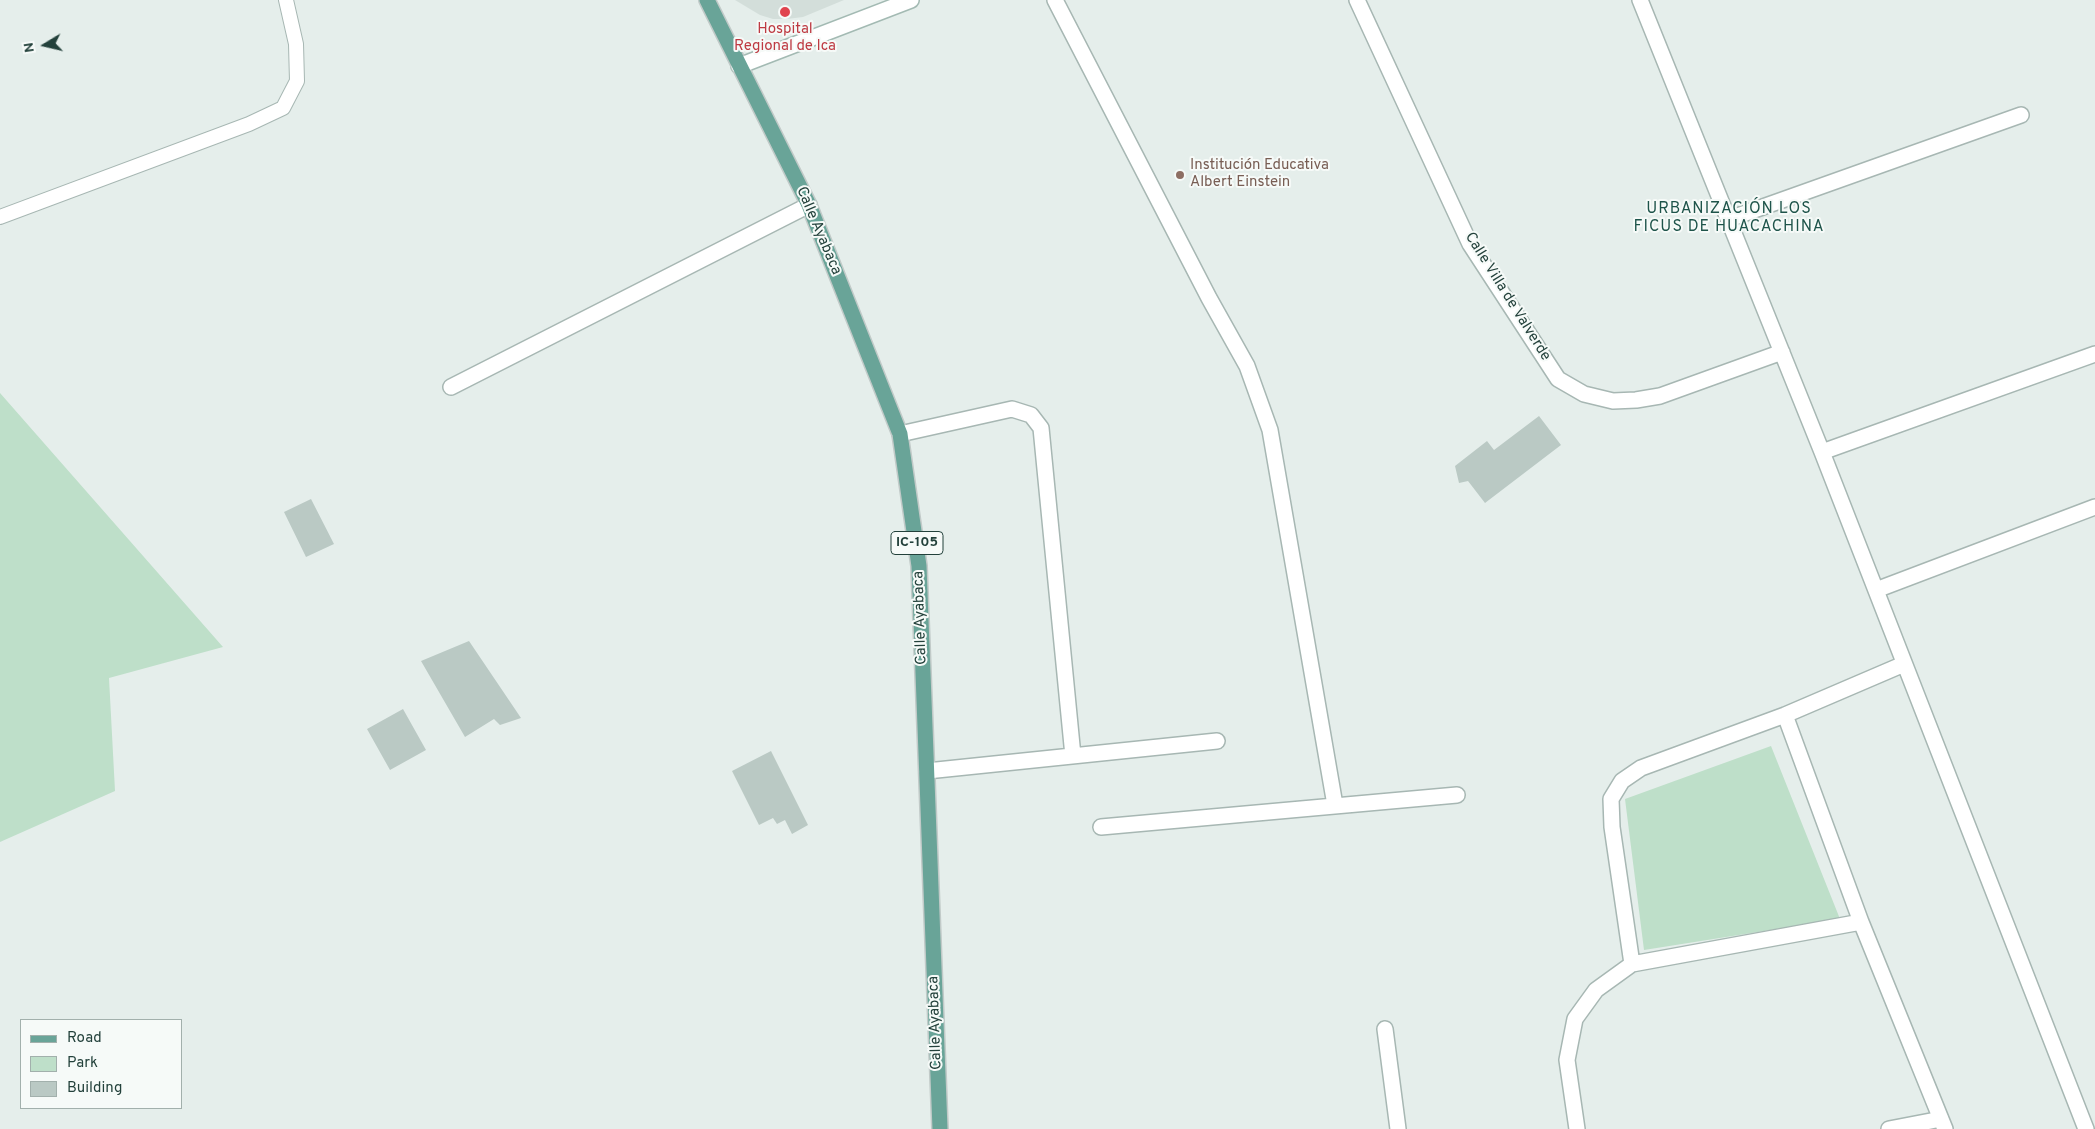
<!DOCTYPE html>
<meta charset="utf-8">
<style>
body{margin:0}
#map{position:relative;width:2095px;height:1129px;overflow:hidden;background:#e5eeeb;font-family:Overpass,sans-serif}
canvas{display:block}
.legend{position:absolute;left:20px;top:1019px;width:162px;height:90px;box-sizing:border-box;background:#f6faf8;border:1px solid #a2b0ac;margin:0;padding:6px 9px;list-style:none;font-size:15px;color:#23413b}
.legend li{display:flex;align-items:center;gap:10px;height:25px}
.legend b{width:25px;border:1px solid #a2b0ac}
.north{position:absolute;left:20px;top:20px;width:50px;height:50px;-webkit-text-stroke:4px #f6faf8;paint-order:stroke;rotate:261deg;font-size:14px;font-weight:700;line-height:20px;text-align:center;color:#23413b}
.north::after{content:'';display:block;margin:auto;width:18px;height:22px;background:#23413b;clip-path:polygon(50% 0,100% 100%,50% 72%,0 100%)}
</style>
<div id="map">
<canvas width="2095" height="1129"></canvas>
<ul class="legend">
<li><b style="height:6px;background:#69a498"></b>Road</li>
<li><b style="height:14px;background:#bedfc9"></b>Park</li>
<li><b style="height:14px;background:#bac9c4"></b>Building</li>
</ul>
<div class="north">N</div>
</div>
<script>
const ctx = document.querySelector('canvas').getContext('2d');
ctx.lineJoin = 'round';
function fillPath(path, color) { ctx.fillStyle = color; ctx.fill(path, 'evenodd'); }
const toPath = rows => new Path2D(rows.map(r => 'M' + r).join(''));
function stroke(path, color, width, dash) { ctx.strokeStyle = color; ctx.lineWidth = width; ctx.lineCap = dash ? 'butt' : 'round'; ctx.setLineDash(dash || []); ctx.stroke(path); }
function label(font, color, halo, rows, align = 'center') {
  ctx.font = font + ' Overpass,sans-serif'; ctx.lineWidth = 4; ctx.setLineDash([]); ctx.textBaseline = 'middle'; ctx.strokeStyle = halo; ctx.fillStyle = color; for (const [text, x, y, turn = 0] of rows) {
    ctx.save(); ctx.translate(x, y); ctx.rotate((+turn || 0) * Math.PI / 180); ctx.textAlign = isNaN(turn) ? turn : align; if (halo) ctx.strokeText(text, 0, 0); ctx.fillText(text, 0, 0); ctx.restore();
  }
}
fillPath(toPath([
 [735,0,844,0,803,17,787,19,773,19,760,15]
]), '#d3deda');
fillPath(toPath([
 [0,393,223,647,109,678,115,791,0,842],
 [1771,746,1840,919,1644,950,1625,799]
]), '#bedfc9');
fillPath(toPath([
 [1539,416,1561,445,1485,503,1468,481,1459,483,1455,466,1487,441,1494,450],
 [311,499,334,544,306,557,284,512],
 [469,641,521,718,500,725,494,719,465,737,421,661],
 [403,709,426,750,390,770,367,729],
 [771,751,808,825,792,834,785,820,777,824,773,818,759,825,732,771]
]), '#bac9c4');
const lane = toPath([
 [0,217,249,124,283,108,297,81,296,44,286,0]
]);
const street = toPath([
 [1055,0,1209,298,1247,366,1270,430,1335,805],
 [1357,0,1470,244,1558,379,1584,394,1613,401,1636,400,1660,396,1782,352],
 [1640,0,1822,452,2086,1129],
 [1729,219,2021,115],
 [451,387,809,205],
 [900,434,1012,409,1031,415,1041,428,1073,756],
 [1822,452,2095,354],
 [1876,590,2095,507],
 [1785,715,1861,922,1945,1129],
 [927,771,1217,741],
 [1101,827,1457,795],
 [1632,964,1861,922],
 [1385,1029,1398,1129],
 [1577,1129,1567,1060,1575,1019,1596,990,1632,964,1612,827,1611,799,1622,781,1641,768,1785,715,1904,664],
 [1889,1129,1941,1119]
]);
const secondary = toPath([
 [739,66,911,0]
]);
const primary = toPath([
 [707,0,809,205,900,434,919,566,940,1129]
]);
stroke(lane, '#a7b7b3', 16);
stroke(street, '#a7b7b3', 18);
stroke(secondary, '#a3bab3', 18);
stroke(primary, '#c1cac8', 18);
stroke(lane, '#fff', 14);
stroke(street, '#fff', 15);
stroke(secondary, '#fff', 15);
stroke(primary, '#69a498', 15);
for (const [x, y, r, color] of [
 [785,12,6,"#e0444e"],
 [1180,175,5,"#8d6e63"]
]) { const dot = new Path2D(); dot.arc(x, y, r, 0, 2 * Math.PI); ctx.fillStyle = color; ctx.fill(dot); stroke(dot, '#f6faf8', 2); }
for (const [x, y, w] of [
 [917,543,52]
]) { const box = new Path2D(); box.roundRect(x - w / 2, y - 11.5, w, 23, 4); ctx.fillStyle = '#f6faf8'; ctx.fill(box); stroke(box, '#23413b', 1); }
label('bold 14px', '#23413b', null, [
 ["IC-105",917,543]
]);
label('15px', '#be3a42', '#f6faf8', [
 ["Hospital",785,30],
 ["Regional de Ica",785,47]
]);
label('15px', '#785e54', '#f6faf8', [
 ["Institución Educativa",1190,166],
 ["Albert Einstein",1190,183]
], 'left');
label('15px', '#23413b', '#f6faf8', [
 ["Calle Ayabaca",818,231,67],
 ["Calle Villa de Valverde",1507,297,58],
 ["Calle Ayabaca",921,618,-92],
 ["Calle Ayabaca",936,1023,-92]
]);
ctx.letterSpacing = '1px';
label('16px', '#1e544a', '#f6faf8', [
 ["URBANIZACIÓN LOS",1729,210],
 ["FICUS DE HUACACHINA",1729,228]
]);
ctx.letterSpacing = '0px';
</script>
